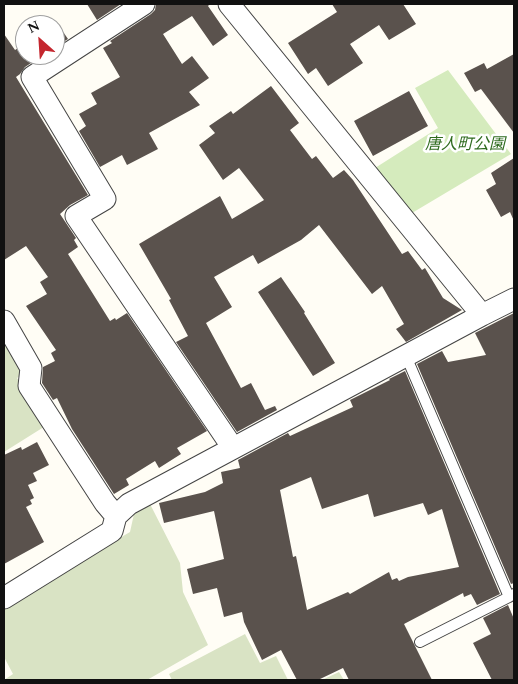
<!DOCTYPE html>
<meta charset="utf-8">
<style>
body{margin:0}
#map{position:relative;width:518px;height:684px;overflow:hidden;background:#fffdf5;font-family:Spectral,serif}
canvas{display:block}
.frame{position:absolute;inset:0;border:5px solid #111;pointer-events:none}
.north{position:absolute;left:15px;top:15px;width:50px;height:50px;box-sizing:border-box;background:#fff;border:1px solid #a0a0a0;border-radius:50%;rotate:334deg;font-size:14px;font-weight:700;line-height:20px;text-align:center;color:#111}
.north::after{content:'';display:block;margin:auto;width:18px;height:22px;background:#c4262e;clip-path:polygon(50% 0,100% 100%,50% 72%,0 100%)}
</style>
<div id="map">
<canvas width="518" height="684"></canvas>
<div class="frame"></div>
<div class="north">N</div>
</div>
<script>
const ctx = document.querySelector('canvas').getContext('2d');
ctx.lineJoin = 'round';
function fillPath(path, color) { ctx.fillStyle = color; ctx.fill(path, 'evenodd'); }
const toPath = rows => new Path2D(rows.map(r => 'M' + r).join(''));
function stroke(path, color, width, dash) { ctx.strokeStyle = color; ctx.lineWidth = width; ctx.lineCap = dash ? 'butt' : 'round'; ctx.setLineDash(dash || []); ctx.stroke(path); }
function label(font, color, halo, rows, align = 'center') {
  ctx.font = font + ' Spectral,"Noto Sans JP",serif'; ctx.lineWidth = 5; ctx.setLineDash([]); ctx.textBaseline = 'middle'; ctx.strokeStyle = halo; ctx.fillStyle = color; for (const [text, x, y, turn = 0] of rows) {
    ctx.save(); ctx.translate(x, y); ctx.rotate((+turn || 0) * Math.PI / 180); ctx.textAlign = isNaN(turn) ? turn : align; if (halo) ctx.strokeText(text, 0, 0); ctx.fillText(text, 0, 0); ctx.restore();
  }
}
fillPath(toPath([
 [448,70,511,154,412,213,375,168,438,128,415,88]
]), '#d5ebbd');
fillPath(toPath([
 [7,345,27,371,17,378,47,425,4,452,4,347],
 [150,504,180,563,183,592,208,645,147,680,4,680,13,674,4,657,4,606,130,532,134,514],
 [245,634,260,663,276,656,288,680,172,680,169,674],
 [339,672,344,680,322,680]
]), '#d9e3c4');
fillPath(toPath([
 [87,4,121,4,97,20],
 [156,4,210,4,208,6,228,35,213,46,192,16,163,34,182,64,192,56,209,78,189,92,200,105,149,133,158,149,127,165,122,155,100,167,79,131,86,126,79,114,97,104,91,93,120,77,103,48,112,43,110,41,151,14,155,10],
 [332,4,403,4,416,24,389,40,379,25,350,44,363,63,328,86,316,68,308,74,288,43,337,12],
 [57,23,68,39,55,47,54,25],
 [4,34,15,50,25,44,25,55,43,55,25,67,20,74,16,77,88,195,70,205,60,214,76,238,74,240,78,247,68,254,110,321,115,318,116,320,127,313,207,431,177,448,181,454,159,468,155,461,126,479,129,485,114,494,72,429,57,398,53,400,42,383,43,367,55,361,51,353,56,350,26,306,47,294,40,282,48,277,26,246,4,260],
 [514,54,514,133,481,89,475,92,464,73,484,63,487,69],
 [271,86,299,123,290,130,312,159,316,156,333,178,344,170,353,180,402,254,408,251,422,270,425,268,443,298,462,310,406,342,396,329,404,324,382,286,372,294,319,225,301,240,258,264,253,255,214,277,232,307,206,323,241,388,251,383,265,410,275,406,277,410,237,432,176,342,188,336,169,300,171,299,139,244,220,196,232,219,264,200,239,168,223,180,199,145,215,133,209,126,231,111,233,114],
 [409,91,428,126,373,156,354,121],
 [514,158,514,221,510,212,501,217,486,190,496,184,491,173],
 [281,277,305,312,304,313,335,363,313,376,258,292],
 [514,313,514,583,511,584,417,364,442,351,448,362,486,355,475,333],
 [405,371,500,594,477,605,471,594,464,597,463,593,404,624,432,680,349,680,343,668,318,680,297,680,281,650,262,660,244,622,242,612,224,617,217,588,193,594,187,569,224,559,214,511,164,523,159,503,205,492,223,483,221,472,240,468,238,460,288,433,290,436,353,407,350,400,390,380,389,379],
 [311,477,322,509,368,494,374,517,423,503,428,515,442,509,459,567,408,577,399,581,397,578,392,580,389,572,350,594,348,592,307,610,296,556,293,557,280,490],
 [37,442,49,465,33,473,37,481,28,485,34,498,30,500,32,504,26,507,44,542,4,564,4,455,21,447,22,450],
 [508,605,514,619,514,680,492,680,473,643,491,634,483,618]
]), '#5a524d');
const lane = toPath([
 [406,356,509,597,514,594],
 [420,642,509,597]
]);
const street = toPath([
 [144,4,32,77,105,199,76,216,233,448],
 [229,4,482,315],
 [4,321,31,368,29,386,105,503,116,516],
 [4,598,112,531,116,516,129,504,482,315,514,299]
]);
stroke(lane, '#444', 12);
stroke(street, '#444', 23);
stroke(lane, '#fff', 10);
stroke(street, '#fff', 21);
label('italic 16px', '#2f6b1f', '#fff', [
 ["唐人町公園",465,146]
]);
</script>
